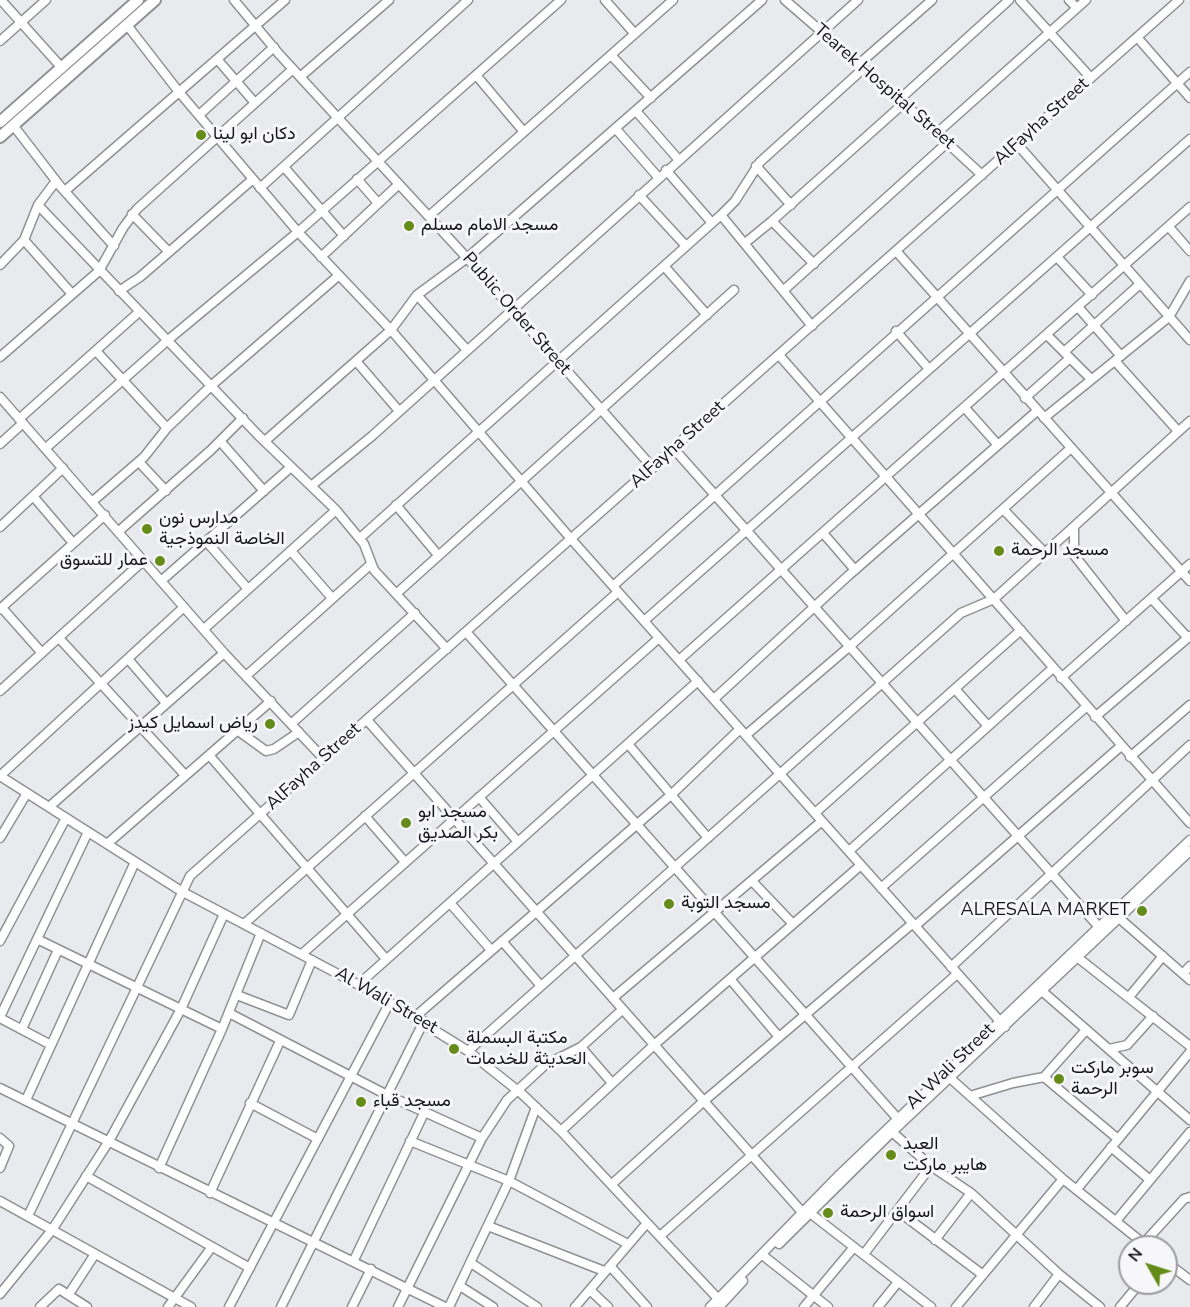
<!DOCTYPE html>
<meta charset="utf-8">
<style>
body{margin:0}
#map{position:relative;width:1190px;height:1307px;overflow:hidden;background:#e9eaee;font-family:"Nunito Sans",sans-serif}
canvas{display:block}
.north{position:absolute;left:1118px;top:1235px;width:60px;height:60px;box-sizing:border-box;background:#f7f7fb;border:2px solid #9d9da0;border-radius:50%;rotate:309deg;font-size:16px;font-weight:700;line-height:24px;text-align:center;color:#161718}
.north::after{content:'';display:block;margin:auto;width:21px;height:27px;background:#658c18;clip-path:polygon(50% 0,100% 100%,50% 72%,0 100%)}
</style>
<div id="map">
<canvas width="1190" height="1307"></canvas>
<div class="north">N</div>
</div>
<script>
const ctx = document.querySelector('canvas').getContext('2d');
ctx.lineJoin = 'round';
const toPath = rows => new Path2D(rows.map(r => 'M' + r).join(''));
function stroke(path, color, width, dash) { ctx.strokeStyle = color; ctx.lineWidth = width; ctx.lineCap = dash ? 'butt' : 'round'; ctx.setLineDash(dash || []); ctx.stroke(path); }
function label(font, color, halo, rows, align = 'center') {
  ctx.font = font + ' "Nunito Sans",Vazirmatn,sans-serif'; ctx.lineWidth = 6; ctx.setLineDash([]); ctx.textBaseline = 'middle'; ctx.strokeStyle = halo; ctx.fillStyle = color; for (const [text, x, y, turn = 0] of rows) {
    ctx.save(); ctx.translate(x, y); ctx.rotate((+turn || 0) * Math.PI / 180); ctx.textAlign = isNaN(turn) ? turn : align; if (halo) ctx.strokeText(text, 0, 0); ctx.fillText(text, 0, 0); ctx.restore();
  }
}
const minor = toPath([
 [1,0,62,68],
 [234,0,279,54,467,258,653,468],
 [605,0,635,34],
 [785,0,904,103,982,175],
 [1020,0,1091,78],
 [1069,0,1077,8],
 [127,25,179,92,298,232,391,330,572,540,1005,1027],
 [1137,37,1190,98],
 [0,41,46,0],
 [611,55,651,98],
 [217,59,255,103],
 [859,64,932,0],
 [476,75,524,132],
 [300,77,389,0],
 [900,99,1009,0],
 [636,111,678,159],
 [199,115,274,47],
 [13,125,60,186,114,246],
 [616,129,658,177],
 [937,133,1086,0],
 [1017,144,1190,340],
 [756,166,791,205],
 [284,167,344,236],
 [666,170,712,223],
 [357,179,378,203],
 [260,188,468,0],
 [65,191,285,0],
 [639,195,686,246],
 [38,205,258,435,336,510,364,544,374,570,447,649],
 [132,214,169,252,253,179],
 [721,215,812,326],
 [429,216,673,0],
 [1169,227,1190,251],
 [24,240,72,294],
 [745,243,772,221],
 [896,251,1190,581],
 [321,257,399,184],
 [1057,257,1092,295],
 [814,264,772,221,904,103],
 [0,265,24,240,38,205,56,181],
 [664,266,707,315],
 [784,290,948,142],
 [119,291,140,277,169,252],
 [417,295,467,350],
 [1078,307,1121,356],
 [896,331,929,369],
 [1047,335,1091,379],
 [96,351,167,428],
 [1064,352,1140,284],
 [779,355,1190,823],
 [0,357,99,271,123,228,137,209,293,69],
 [356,361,399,411],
 [1115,361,1178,431],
 [0,397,224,653,323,758],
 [1025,398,1070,358],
 [965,408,998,445],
 [1044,418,1169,317,1190,281],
 [19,419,139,312],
 [220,441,264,491],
 [265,441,391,330,417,295,467,258,762,0],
 [0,444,23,423],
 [46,448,168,340,298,232,561,0],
 [674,449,1099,927],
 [139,462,166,491],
 [311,486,372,436,858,0],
 [33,496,73,543],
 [93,501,144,457,167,428,212,385,338,276],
 [396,505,438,555],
 [1003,509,1045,553],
 [0,527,63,468],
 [1074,527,1074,555,1126,621],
 [119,531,211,450,243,418],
 [823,533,855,570],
 [360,538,721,215,735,201,760,162,864,68],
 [206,541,248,589],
 [291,551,332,598],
 [161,581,291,467],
 [613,586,1190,72],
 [396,594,734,290],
 [1152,599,1188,638],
 [2,608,42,653],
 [0,609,105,515],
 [644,621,1190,139],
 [204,629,336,510],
 [467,633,898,1119],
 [59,638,185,775],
 [128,659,166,703],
 [679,660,1190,207],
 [246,676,370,565],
 [1061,678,1190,564],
 [955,689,988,726],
 [0,691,143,561],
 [714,699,849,575,1037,411],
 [1095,717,1190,636],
 [367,720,802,1212],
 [291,724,415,613],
 [237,730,266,751,274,749,299,732],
 [746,735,850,646,1071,448],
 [628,744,708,838],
 [209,755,386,959],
 [1130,757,1190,705],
 [0,776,181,891,374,993,468,1051,522,1094,561,1131,722,1303],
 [0,776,184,607],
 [479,797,518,842],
 [49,807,224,653],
 [815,813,1021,630],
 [365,816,405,862],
 [0,838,27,793],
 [107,844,271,701],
 [849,851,1053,668],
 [752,881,793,924],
 [881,888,1086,707],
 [450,903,491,950],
 [1119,918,1190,980],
 [244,924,618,592],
 [915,926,1121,746],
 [37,939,222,1029],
 [0,941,66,818],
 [502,941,541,986],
 [302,954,659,638],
 [1077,957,1190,1046],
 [951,967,1190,745],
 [1183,974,1190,966],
 [730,979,779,1037],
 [359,984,698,681],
 [1042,991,1190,1120],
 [237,995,289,1015,312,960],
 [1129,997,1163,956],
 [613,998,822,821],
 [229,1013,387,1095,482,1138],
 [416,1016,672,794,740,729],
 [0,1017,88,832],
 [0,1018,51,1045],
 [22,1029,58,950],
 [581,1047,612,1083],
 [1109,1049,1127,1045,1153,1016],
 [468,1051,961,613,994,599,1190,421],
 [1044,1077,1086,1030],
 [950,1078,1063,1179,1148,1247],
 [0,1088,445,1307],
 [970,1096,1013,1083,1044,1077,1118,1139],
 [26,1100,135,862],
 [250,1103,318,1139],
 [561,1131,654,1045,861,865],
 [892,1132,931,1166,971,1193,1059,1274,1100,1307],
 [0,1138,9,1146,0,1168],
 [410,1141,509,1181,628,1244],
 [1111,1147,1150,1180],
 [159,1168,222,1029,261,933],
 [86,1176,250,1268],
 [612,1184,704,1101,913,923],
 [1077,1189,1190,1052],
 [210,1193,280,1041],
 [0,1201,191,1307],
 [898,1211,983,1275],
 [810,1213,931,1307],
 [28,1216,190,876,1179,0],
 [1116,1221,1190,1132],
 [488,1226,604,1271],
 [660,1236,957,974],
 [935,1240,971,1193],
 [779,1244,892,1132,1190,851],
 [1143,1244,1184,1199,1190,1197],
 [864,1254,931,1166],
 [765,1257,828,1307],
 [354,1260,425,1111],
 [1166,1262,1190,1280],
 [471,1263,537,1307],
 [610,1266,647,1307],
 [460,1286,493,1307],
 [590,1290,608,1307],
 [0,1294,52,1230,109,1141,181,1009,224,914],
 [69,1294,95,1254],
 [40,1307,59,1289,87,1307],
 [168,1307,211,1248],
 [229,1307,390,1002],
 [281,1307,424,1021],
 [352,1307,371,1269],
 [398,1307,482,1138,507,1100,545,1065,581,1047,622,1010],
 [449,1307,509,1181,536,1107],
 [575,1307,647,1223],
 [710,1307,837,1177,1190,840],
 [719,1307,743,1281],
 [804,1307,854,1247],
 [878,1307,898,1282],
 [956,1307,1063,1179],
 [1034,1307,1059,1274],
 [1120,1307,1140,1283]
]);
const major = toPath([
 [0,122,138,0],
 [0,137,155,0]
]);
stroke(minor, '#8f9093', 11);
stroke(major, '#8f9093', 14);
stroke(minor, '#fff', 8);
stroke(major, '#fff', 10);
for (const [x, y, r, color] of [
 [201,135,6,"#658c18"],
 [409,226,6,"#658c18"],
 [147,529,6,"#658c18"],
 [999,551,6,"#658c18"],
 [160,561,6,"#658c18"],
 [270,724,6,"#658c18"],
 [406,823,6,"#658c18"],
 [669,904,6,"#658c18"],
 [1142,911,6,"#658c18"],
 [454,1049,6,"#658c18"],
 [1059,1079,6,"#658c18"],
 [361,1102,6,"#658c18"],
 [891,1155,6,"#658c18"],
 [828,1213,6,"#658c18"]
]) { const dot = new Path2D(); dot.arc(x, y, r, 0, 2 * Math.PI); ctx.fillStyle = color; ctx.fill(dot); stroke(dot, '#f7f7fb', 2); }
label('18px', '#161718', '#f7f7fb', [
 ["Tearek Hospital Street",884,87,41],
 ["AlFayha Street",1042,122,-42],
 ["Public Order Street",516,314,49],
 ["AlFayha Street",678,445,-42],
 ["AlFayha Street",314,767,-42],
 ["Al Wali Street",386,1001,30],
 ["Al Wali Street",951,1067,-44]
]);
label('18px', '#161718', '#f7f7fb', [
 ["دكان ابو لينا",213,135],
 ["مسجد الامام مسلم",421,226],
 ["مدارس نون",159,519],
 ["الخاصة النموذجية",159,540],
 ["مسجد الرحمة",1011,551],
 ["عمار للتسوق",148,561,"right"],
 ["رياض اسمايل كيدز",258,724,"right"],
 ["مسجد ابو",418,813],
 ["بكر الصديق",418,834],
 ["مسجد التوبة",681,904],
 ["ALRESALA MARKET",1130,911,"right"],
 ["مكتبة البسملة",466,1039],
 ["الحديثة للخدمات",466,1060],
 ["سوبر ماركت",1071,1069],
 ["الرحمة",1071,1090],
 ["مسجد قباء",373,1102],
 ["العبد",903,1145],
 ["هايبر ماركت",903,1166],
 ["اسواق الرحمة",840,1213]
], 'left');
</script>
